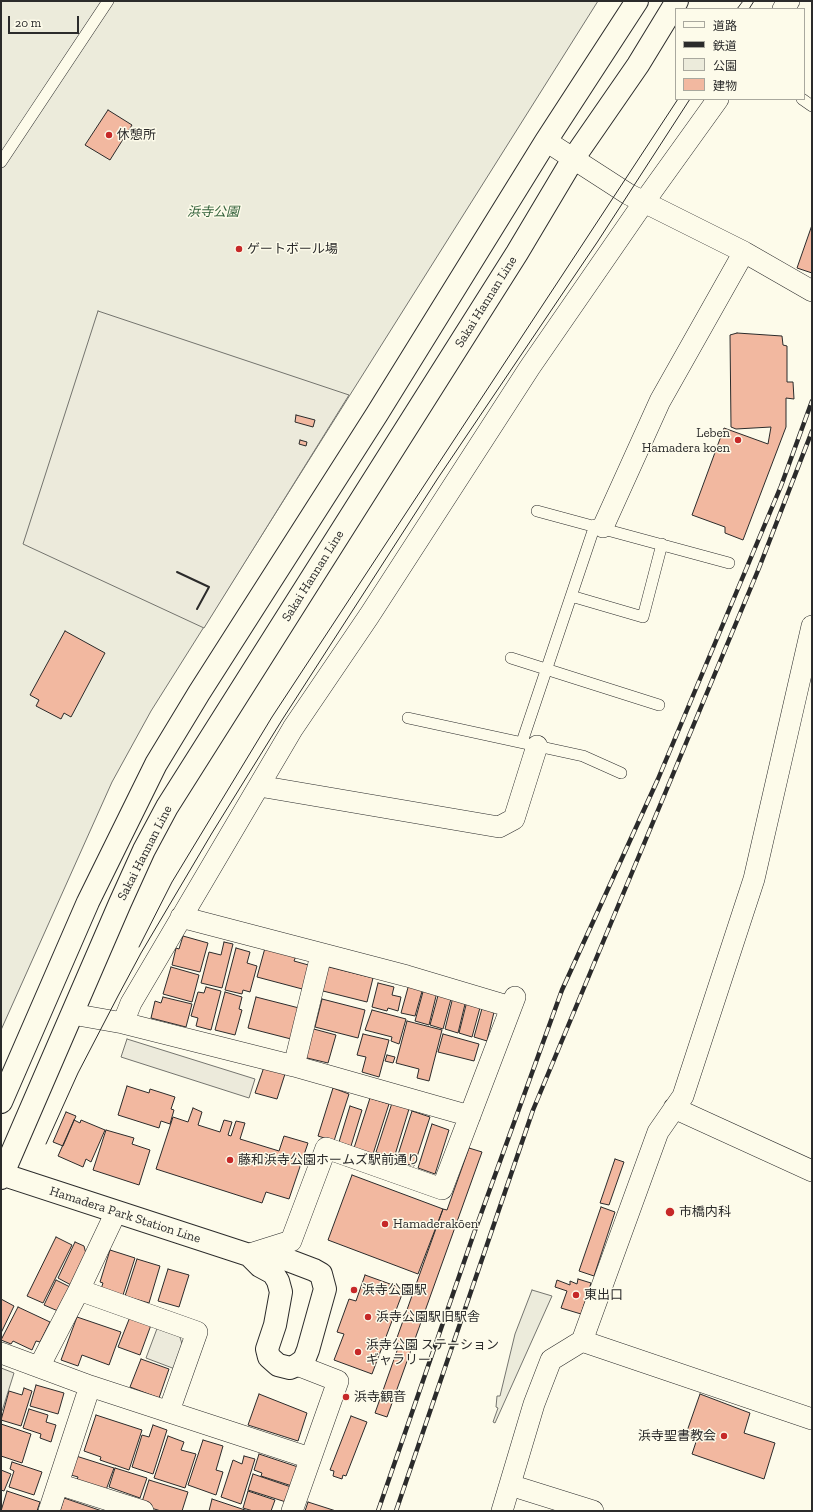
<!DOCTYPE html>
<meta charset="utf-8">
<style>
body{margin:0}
#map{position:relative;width:813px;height:1512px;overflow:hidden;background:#fdfbea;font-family:"Zilla Slab","Noto Sans JP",serif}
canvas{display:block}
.frame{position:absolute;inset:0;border:2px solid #2b2b2b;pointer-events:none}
.legend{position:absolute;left:675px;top:8px;width:130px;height:92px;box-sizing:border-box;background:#fdfbea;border:1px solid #a9a89e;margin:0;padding:5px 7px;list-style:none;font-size:12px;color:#2b2b2b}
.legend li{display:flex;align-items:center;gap:8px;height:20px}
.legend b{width:20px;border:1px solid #a9a89e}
.scale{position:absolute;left:8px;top:16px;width:71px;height:18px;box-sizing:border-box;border:2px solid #2b2b2b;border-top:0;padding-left:5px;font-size:12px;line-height:14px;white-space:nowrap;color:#2b2b2b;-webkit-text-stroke:3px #fdfbea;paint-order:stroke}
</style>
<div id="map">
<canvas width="813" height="1512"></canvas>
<div class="frame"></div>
<ul class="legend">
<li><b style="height:5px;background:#fdfbea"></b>道路</li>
<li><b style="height:5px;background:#2b2b2b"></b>鉄道</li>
<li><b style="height:11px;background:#ecebdb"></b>公園</li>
<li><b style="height:11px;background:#f2b8a0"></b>建物</li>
</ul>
<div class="scale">20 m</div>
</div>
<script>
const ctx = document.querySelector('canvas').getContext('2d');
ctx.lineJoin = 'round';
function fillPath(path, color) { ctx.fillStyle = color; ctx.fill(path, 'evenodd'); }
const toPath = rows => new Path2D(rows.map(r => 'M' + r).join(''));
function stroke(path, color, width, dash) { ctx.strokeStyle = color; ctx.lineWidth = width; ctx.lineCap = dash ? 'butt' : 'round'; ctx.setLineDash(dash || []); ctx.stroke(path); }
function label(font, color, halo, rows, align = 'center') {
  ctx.font = font + ' "Zilla Slab","Noto Sans JP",serif'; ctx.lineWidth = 3; ctx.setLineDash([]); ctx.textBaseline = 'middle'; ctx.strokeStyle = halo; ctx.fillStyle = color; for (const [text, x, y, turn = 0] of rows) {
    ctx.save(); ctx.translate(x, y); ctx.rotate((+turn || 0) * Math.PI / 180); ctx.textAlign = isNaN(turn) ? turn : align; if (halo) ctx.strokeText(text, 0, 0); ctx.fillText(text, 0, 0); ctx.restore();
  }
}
const green = toPath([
 [1,1,598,1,151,711,112,782,1,1030,1,1],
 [532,1290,552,1296,495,1423,493,1422,498,1408,496,1407,497,1396,500,1396,515,1334,532,1290]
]);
fillPath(green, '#ecebdb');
stroke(green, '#74746e', 1);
const parking = toPath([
 [98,311,349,395,204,628,23,544,98,311],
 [127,1039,255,1079,249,1098,121,1057,127,1039],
 [158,1326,179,1334,183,1347,175,1369,146,1358,158,1326],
 [1,1368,14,1373,2,1411,1,1410,1,1368]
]);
fillPath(parking, '#eceadb');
stroke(parking, '#74746e', 1);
const building = toPath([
 [108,110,132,125,110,160,85,145,108,110],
 [812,225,812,273,797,268,812,225],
 [737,333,782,336,783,345,787,346,787,382,793,382,794,399,786,398,786,427,743,540,725,533,725,527,692,515,724,428,768,444,771,427,736,429,731,427,730,335,737,333],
 [296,415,315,420,313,427,295,422,296,415],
 [300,440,307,442,306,446,299,444,300,440],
 [65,631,105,653,71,717,64,713,61,719,36,706,39,700,30,695,65,631],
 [183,936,208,943,200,972,172,965,176,948,179,949,183,936],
 [224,942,233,944,222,988,201,983,209,952,221,955,224,942],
 [236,948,250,952,247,963,257,966,250,992,243,990,242,994,225,990,236,948],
 [265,948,296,956,294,961,312,966,306,990,257,977,265,948],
 [325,966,373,978,367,1002,319,990,325,966],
 [171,967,199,975,192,1002,163,994,171,967],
 [378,983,394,987,392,995,401,997,398,1011,388,1008,387,1011,372,1007,378,983],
 [409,984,423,988,415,1016,401,1013,409,984],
 [206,987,221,991,211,1030,196,1026,198,1018,191,1016,198,992,204,993,206,987],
 [424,988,437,992,429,1025,415,1021,424,988],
 [225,992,242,997,239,1009,242,1010,235,1035,215,1030,225,992],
 [439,992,452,995,443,1029,430,1025,439,992],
 [163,997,192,1004,186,1027,151,1018,155,1001,161,1003,163,997],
 [256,997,299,1008,291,1039,248,1028,256,997],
 [453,997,466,1000,458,1033,445,1029,453,997],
 [322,999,365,1010,358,1038,315,1027,322,999],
 [467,1001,481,1004,472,1037,459,1033,467,1001],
 [483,1005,495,1008,487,1041,474,1037,483,1005],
 [372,1010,406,1019,399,1044,391,1041,392,1037,365,1030,372,1010],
 [407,1021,442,1030,429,1081,417,1078,419,1069,396,1063,407,1021],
 [310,1028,336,1035,328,1063,303,1057,310,1028],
 [363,1034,389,1040,379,1077,362,1072,366,1057,357,1055,363,1034],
 [443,1034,479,1044,474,1061,438,1052,443,1034],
 [387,1055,395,1057,393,1063,385,1061,387,1055],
 [264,1067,285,1074,277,1099,255,1093,264,1067],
 [127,1086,149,1093,150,1089,175,1097,171,1109,174,1110,170,1124,161,1121,159,1128,118,1115,127,1086],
 [333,1088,349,1094,334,1141,318,1136,333,1088],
 [370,1098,389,1104,373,1154,354,1148,370,1098],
 [392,1103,409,1109,394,1158,376,1152,392,1103],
 [350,1106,362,1110,351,1146,339,1142,350,1106],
 [193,1108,202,1112,198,1125,220,1132,224,1120,232,1122,228,1135,231,1136,236,1121,245,1123,240,1139,279,1151,284,1136,308,1143,289,1199,266,1192,262,1203,156,1169,173,1117,188,1122,193,1108],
 [412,1111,430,1117,414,1166,396,1161,412,1111],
 [66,1112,76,1116,63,1146,53,1142,66,1112],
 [74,1120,80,1123,81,1120,105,1130,91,1162,86,1159,83,1167,58,1156,74,1120],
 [432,1124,449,1130,435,1174,418,1168,432,1124],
 [106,1130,134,1138,132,1144,150,1150,139,1185,93,1170,106,1130],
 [469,1148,482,1152,387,1417,375,1413,398,1348,394,1346,443,1209,447,1210,469,1148],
 [615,1159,624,1162,609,1205,600,1203,615,1159],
 [352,1175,443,1209,418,1274,328,1240,352,1175],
 [601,1207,615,1212,594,1276,579,1271,601,1207],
 [56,1237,72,1245,43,1303,27,1296,56,1237],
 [75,1242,84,1246,86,1254,71,1285,58,1278,75,1242],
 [110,1250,135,1258,123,1295,101,1289,103,1283,100,1282,110,1250],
 [137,1259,160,1266,149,1303,125,1296,137,1259],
 [168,1269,189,1275,179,1307,158,1301,168,1269],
 [365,1275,404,1289,372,1374,334,1360,344,1334,337,1332,349,1299,356,1301,365,1275],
 [578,1279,591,1283,581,1314,561,1308,567,1291,555,1287,557,1280,570,1285,570,1281,577,1284,578,1279],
 [56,1280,70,1287,58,1311,44,1305,56,1280],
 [1,1299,14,1306,1,1333,1,1299],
 [18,1307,50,1322,40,1342,36,1341,32,1350,13,1341,11,1344,1,1340,18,1307],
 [77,1317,121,1332,109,1365,82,1355,78,1366,61,1360,77,1317],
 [130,1317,151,1325,140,1355,118,1347,130,1317],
 [141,1359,169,1369,159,1398,130,1387,141,1359],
 [36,1385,64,1393,58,1414,30,1406,36,1385],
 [24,1388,32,1391,21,1426,1,1420,9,1391,22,1395,24,1388],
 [259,1394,307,1413,298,1441,248,1425,259,1394],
 [700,1394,750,1413,744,1433,775,1443,764,1479,692,1454,697,1439,686,1434,700,1394],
 [29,1409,48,1415,46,1422,56,1425,51,1442,40,1438,41,1434,23,1428,29,1409],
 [96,1415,142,1430,129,1470,100,1460,101,1457,84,1451,96,1415],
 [351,1416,367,1422,346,1476,343,1475,342,1479,333,1476,334,1471,330,1470,351,1416],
 [1,1424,31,1434,22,1463,1,1456,1,1424],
 [153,1425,167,1430,153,1474,132,1467,142,1435,149,1437,153,1425],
 [168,1436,184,1442,181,1450,196,1454,185,1488,154,1478,168,1436],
 [203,1440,223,1446,216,1470,223,1472,216,1495,188,1485,203,1440],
 [259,1454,298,1467,292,1486,261,1476,262,1473,254,1470,259,1454],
 [76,1456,114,1468,106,1490,77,1480,78,1477,71,1475,76,1456],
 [244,1456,255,1459,241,1504,221,1497,233,1460,242,1464,244,1456],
 [12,1462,42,1472,34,1495,9,1487,14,1471,10,1469,12,1462],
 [115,1468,147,1478,140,1498,109,1487,115,1468],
 [1,1470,11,1474,4,1491,1,1490,1,1470],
 [253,1474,291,1487,286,1502,248,1490,253,1474],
 [149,1480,188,1492,182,1511,161,1511,141,1505,149,1480],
 [7,1491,40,1502,37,1511,1,1511,7,1491],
 [248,1491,275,1500,271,1511,253,1511,243,1508,248,1491],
 [64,1498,102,1511,60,1511,64,1498],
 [212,1499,248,1511,209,1511,212,1499],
 [308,1502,336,1511,305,1511,308,1502]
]);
fillPath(building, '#f2b8a0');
stroke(building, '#2b2b2b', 1);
const lane = toPath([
 [802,99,812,106],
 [1,162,108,1],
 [537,511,729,563],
 [571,596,643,617,662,544],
 [511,658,659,705],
 [408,718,583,756,621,773],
 [522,742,595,525]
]);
const street = toPath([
 [783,9,789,1],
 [546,141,628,194,744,252,812,291],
 [603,527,660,401,744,252],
 [259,786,499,827,514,819,537,746],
 [181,917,407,976,511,1007],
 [72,1014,123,1023,294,1066,470,1116],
 [123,1023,131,1003,293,728,369,616,530,367,644,202,718,99],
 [294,1066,321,955],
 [674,1108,812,1171],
 [253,1253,291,1241,326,1148,442,1189,515,997],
 [79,1290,197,1332,169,1411],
 [582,1341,812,1419],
 [1,1353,90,1386,310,1458],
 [39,1367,79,1290,116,1212],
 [58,1484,143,1511],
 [510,1485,593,1511],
 [49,1511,90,1386],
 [292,1511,338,1381,297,1365],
 [502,1511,534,1404,551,1360,582,1341,658,1132,683,1096,754,879,812,626]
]);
const secondary = toPath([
 [1,1102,88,902,156,764,199,693,377,414,546,141,637,1],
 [1,1174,249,1255,272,1254,314,1270,321,1274,325,1289,308,1350,304,1360,297,1365,290,1368,278,1365,269,1357,267,1349,275,1325,281,1292,278,1281,273,1273,260,1266,249,1255],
 [1,1178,120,903,144,850,167,807,517,253,573,159,638,65,677,1]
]);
stroke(lane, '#2b2b2b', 12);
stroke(street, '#2b2b2b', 22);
stroke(secondary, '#2b2b2b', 24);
stroke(lane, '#fdfbea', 11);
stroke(street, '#fdfbea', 21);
stroke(secondary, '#fdfbea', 22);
stroke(toPath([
 [737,9,743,1],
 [749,9,754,1],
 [139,947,172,882,272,717,678,99],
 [46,1144,78,1073,118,996,141,953,212,833,282,720,438,478,598,241,690,99]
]), '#2b2b2b', 1);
const rail = toPath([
 [378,1511,473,1236,562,990,658,779,781,486,812,401],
 [396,1511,533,1110,759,568,812,431]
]);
stroke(rail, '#2b2b2b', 4.5);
stroke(rail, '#fdfbea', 3, [9]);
stroke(toPath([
 [177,572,209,587,197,609]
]), '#2b2b2b', 2);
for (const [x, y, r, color] of [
 [109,135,4,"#c62828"],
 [239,249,4,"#c62828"],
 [738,440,4,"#c62828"],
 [230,1160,4,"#c62828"],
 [670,1212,5,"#c62828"],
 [385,1224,4,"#c62828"],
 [354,1290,4,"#c62828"],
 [576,1295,4,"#c62828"],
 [368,1317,4,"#c62828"],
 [358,1352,4,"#c62828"],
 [346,1397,4,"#c62828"],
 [724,1436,4,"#c62828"]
]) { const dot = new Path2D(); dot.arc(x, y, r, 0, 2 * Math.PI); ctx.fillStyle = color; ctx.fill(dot); stroke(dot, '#fdfbea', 1.5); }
label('13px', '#2b2b2b', '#fdfbea', [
 ["休憩所",117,135],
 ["ゲートボール場",247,249],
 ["Leben",730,433,"right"],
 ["Hamadera koen",730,448,"right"],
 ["藤和浜寺公園ホームズ駅前通り",238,1160],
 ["市橋内科",679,1212],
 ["Hamaderakōen",393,1224],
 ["浜寺公園駅",362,1290],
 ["東出口",584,1295],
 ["浜寺公園駅旧駅舎",376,1317],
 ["浜寺公園 ステーション",366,1345],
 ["ギャラリー",366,1360],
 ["浜寺観音",354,1397],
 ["浜寺聖書教会",716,1436,"right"]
], 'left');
label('italic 13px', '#34623c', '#fdfbea', [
 ["浜寺公園",213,212]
]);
label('13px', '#2b2b2b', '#fdfbea', [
 ["Sakai Hannan Line",486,302,-58],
 ["Sakai Hannan Line",313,576,-58],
 ["Sakai Hannan Line",145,853,-63],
 ["Hamadera Park Station Line",125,1215,18]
]);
</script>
